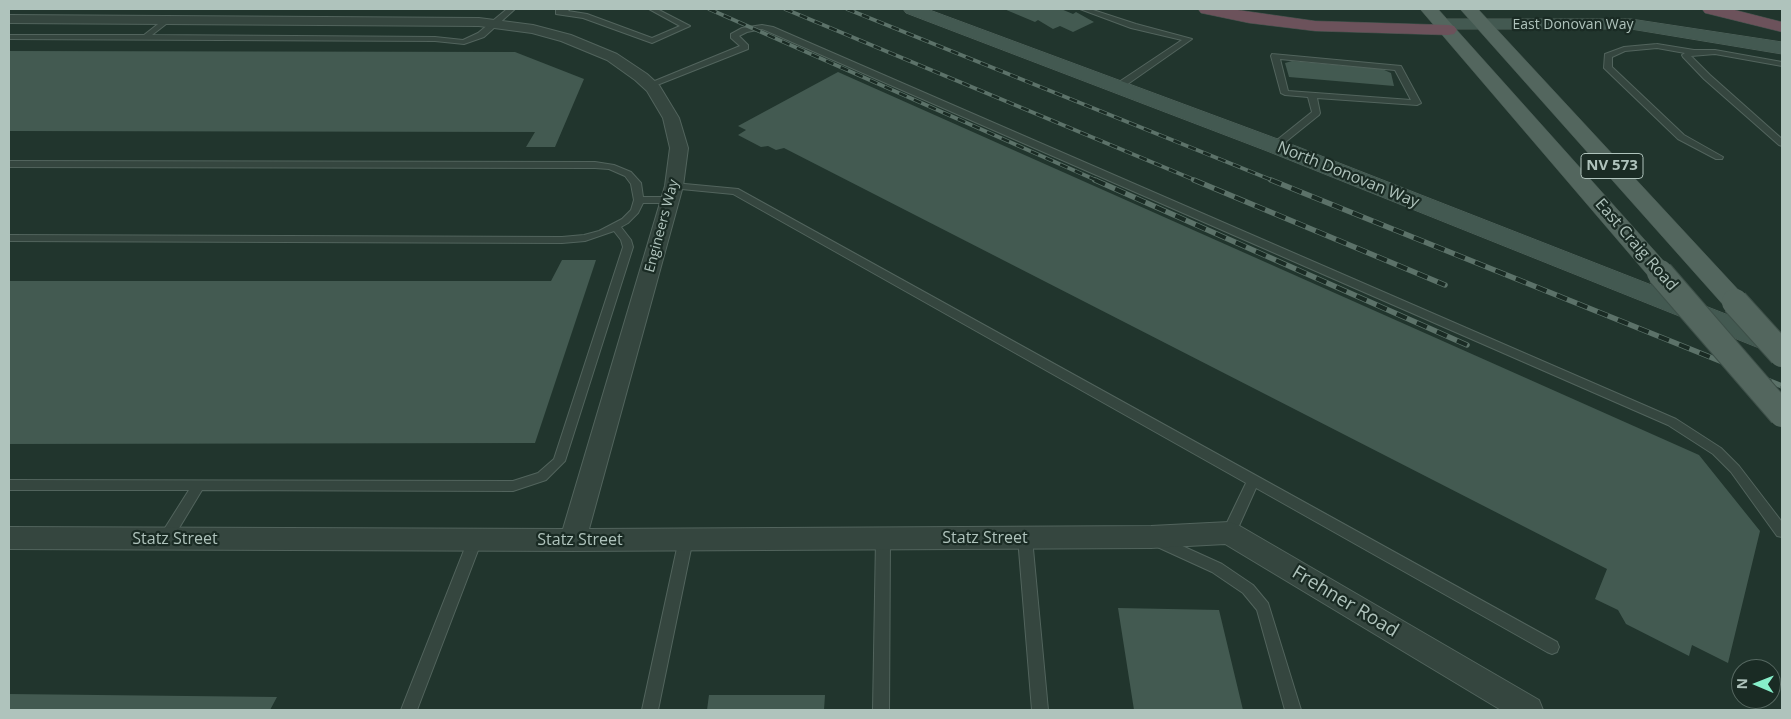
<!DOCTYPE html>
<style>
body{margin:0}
#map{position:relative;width:1791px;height:719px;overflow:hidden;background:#21352d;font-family:"Open Sans",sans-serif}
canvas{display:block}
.frame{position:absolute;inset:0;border:10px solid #afc3bc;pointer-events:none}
.north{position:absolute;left:1731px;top:659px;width:50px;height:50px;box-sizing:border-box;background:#1a2b24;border:1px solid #566861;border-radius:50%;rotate:271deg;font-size:14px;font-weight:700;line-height:20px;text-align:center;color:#afc3bc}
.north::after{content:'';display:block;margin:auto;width:18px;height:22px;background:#87efca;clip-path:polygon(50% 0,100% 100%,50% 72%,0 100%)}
</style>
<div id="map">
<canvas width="1791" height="719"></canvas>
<div class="frame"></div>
<div class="north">N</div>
</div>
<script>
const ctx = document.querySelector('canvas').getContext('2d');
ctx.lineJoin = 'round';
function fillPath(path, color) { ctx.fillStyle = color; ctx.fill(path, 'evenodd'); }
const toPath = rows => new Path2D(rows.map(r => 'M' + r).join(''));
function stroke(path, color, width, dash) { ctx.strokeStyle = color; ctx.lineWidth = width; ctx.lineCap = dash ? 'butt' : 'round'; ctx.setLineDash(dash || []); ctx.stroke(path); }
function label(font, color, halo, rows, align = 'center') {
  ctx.font = font + ' "Open Sans",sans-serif'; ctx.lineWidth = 4.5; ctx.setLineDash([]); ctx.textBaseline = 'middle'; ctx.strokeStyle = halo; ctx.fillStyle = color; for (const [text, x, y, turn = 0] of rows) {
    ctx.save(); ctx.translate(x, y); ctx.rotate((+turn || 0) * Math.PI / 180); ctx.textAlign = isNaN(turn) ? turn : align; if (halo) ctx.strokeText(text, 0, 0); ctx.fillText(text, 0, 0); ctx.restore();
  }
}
fillPath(toPath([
 [1004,9,1061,9,1073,14,1076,12,1094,22,1073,32,1060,26,1053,29,1038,20,1035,22],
 [9,51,515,52,584,79,555,147,526,147,535,132,9,131],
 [1292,61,1382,69,1391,73,1394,86,1289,77,1285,63],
 [838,72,1699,455,1760,531,1728,663,1692,645,1689,656,1626,624,1618,610,1595,599,1607,569,784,148,776,150,768,146,761,147,738,135,746,130,738,126],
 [562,260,596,260,535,443,9,444,9,281,551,281],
 [1118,608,1219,610,1243,710,1134,710],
 [9,694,277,697,270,710,9,710],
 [709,695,825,695,824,710,707,710]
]), '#435a51');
const lane = toPath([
 [507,9,515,9,484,37,464,44,435,41,9,39,9,35,144,35,167,17,170,17,170,21,152,35,435,37,463,40,478,33,507,9],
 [561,9,570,9,568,11,587,14,652,38,680,26,649,9,657,9,690,26,652,43,583,18,556,14,556,10,561,9],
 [1080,9,1090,9,1136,24,1192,39,1122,88,1116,88,1116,84,1182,40,1131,28,1080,9],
 [762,25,773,27,1676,419,1721,448,1739,466,1782,522,1782,537,1777,536,1731,472,1713,454,1668,425,767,31,762,29,747,32,739,36,748,45,748,49,652,87,645,85,740,46,731,38,731,34,742,28,762,25],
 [1657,44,1694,50,1715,50,1782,62,1782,66,1715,54,1691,56,1710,75,1782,139,1782,146,1779,145,1704,79,1683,57,1682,55,1685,53,1657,48,1625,51,1612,57,1612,67,1684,135,1723,157,1722,159,1716,159,1678,139,1604,68,1605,54,1624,47,1657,44],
 [1272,54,1401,66,1421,103,1417,105,1317,98,1320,113,1319,115,1278,148,1272,148,1272,144,1312,112,1308,97,1285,95,1281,93,1271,56,1272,54],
 [1280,59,1395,70,1411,100,1288,91,1280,59],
 [9,161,595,162,614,165,631,172,641,183,643,197,670,197,675,200,670,203,643,203,638,213,628,223,621,227,631,240,633,247,565,461,546,480,513,491,202,490,170,543,165,544,160,543,158,539,189,490,9,490,9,480,513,481,538,473,554,459,623,247,621,240,614,231,585,241,562,243,9,241,9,235,562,237,584,235,599,231,622,219,631,210,634,200,631,184,625,176,609,169,595,168,9,167,9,161],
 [674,183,738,189,1557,642,1559,647,1557,652,1552,654,1547,652,1256,488,1234,537,1229,538,1224,537,1222,533,1246,483,733,194,671,188,669,186,674,183],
 [1025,533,1030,534,1032,538,1048,710,1032,710,1018,538,1020,534,1025,533],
 [475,534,480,536,482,540,417,710,401,710,468,540,470,536,475,534],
 [686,534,691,535,693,539,658,710,642,710,679,539,681,535,686,534],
 [883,534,888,535,890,539,889,710,873,710,876,539,878,535,883,534],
 [1158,535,1222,564,1253,585,1268,603,1301,710,1285,710,1257,610,1243,593,1212,572,1153,545,1151,541,1153,537,1158,535]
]);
const street = toPath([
 [9,15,479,18,533,25,571,35,617,54,647,74,659,85,679,118,688,148,683,186,589,529,1151,526,1229,522,1238,525,1539,700,1543,710,1501,710,1225,544,1151,548,573,551,9,549,9,527,563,529,665,186,670,148,663,118,647,91,635,80,607,60,561,41,532,33,479,26,9,23,9,15]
]);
const secondary = toPath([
 [903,9,927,9,1283,141,1782,336,1782,353,1769,352,1267,151,906,13,903,9],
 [1442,19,1631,19,1782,42,1782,54,1631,29,1442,29,1436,28,1433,24,1436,20,1442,19]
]);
const primary = toPath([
 [1420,9,1438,9,1669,267,1673,273,1669,279,1660,281,1651,279,1420,9],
 [1460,9,1478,9,1744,296,1748,302,1744,308,1735,310,1726,308,1460,9]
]);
const highway = toPath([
 [1198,9,1231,9,1315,21,1448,25,1454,26,1457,30,1454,34,1448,35,1315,31,1249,23,1201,13,1198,9],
 [1702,9,1731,9,1782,22,1782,32,1705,13,1702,9]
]);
stroke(lane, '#52645d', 2);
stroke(street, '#52645d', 2);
stroke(secondary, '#52645d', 1);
stroke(primary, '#3e5049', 1);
stroke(highway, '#3f514a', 1);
fillPath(lane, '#35463f');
fillPath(street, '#35463f');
fillPath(secondary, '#435951');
fillPath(primary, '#53665e');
fillPath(highway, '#6c525b');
const railFar1 = toPath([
 [709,9,1098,181],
 [785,9,1197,181],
 [847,9,1274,181]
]);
const rail = toPath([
 [1095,180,1467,345],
 [1194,180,1445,285],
 [1271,180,1782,386]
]);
stroke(railFar1, '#5c7269', 4);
stroke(rail, '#5c7269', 5.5);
stroke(railFar1, '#1a2b24', 2.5, [8]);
stroke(rail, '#1a2b24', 4, [11]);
const primaryBridge = toPath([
 [1660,273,1782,414],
 [1735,302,1782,354]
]);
stroke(primaryBridge, '#3e5049', 28, []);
stroke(primaryBridge, '#53665e', 26);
label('14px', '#afc3bc', '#1a2b24', [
 ["East Donovan Way",1573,25],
 ["Engineers Way",662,226,-75]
]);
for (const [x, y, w] of [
 [1612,166,62]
]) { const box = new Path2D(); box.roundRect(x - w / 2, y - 12.5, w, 25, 4); ctx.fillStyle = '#1a2b24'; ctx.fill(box); stroke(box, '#afc3bc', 1); }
label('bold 15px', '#afc3bc', null, [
 ["NV 573",1612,166]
]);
label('16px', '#afc3bc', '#1a2b24', [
 ["North Donovan Way",1348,175,22],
 ["East Craig Road",1636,245,49],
 ["Statz Street",985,538],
 ["Statz Street",175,539],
 ["Statz Street",580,540]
]);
label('19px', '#afc3bc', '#1a2b24', [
 ["Frehner Road",1345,602,31]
]);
</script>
